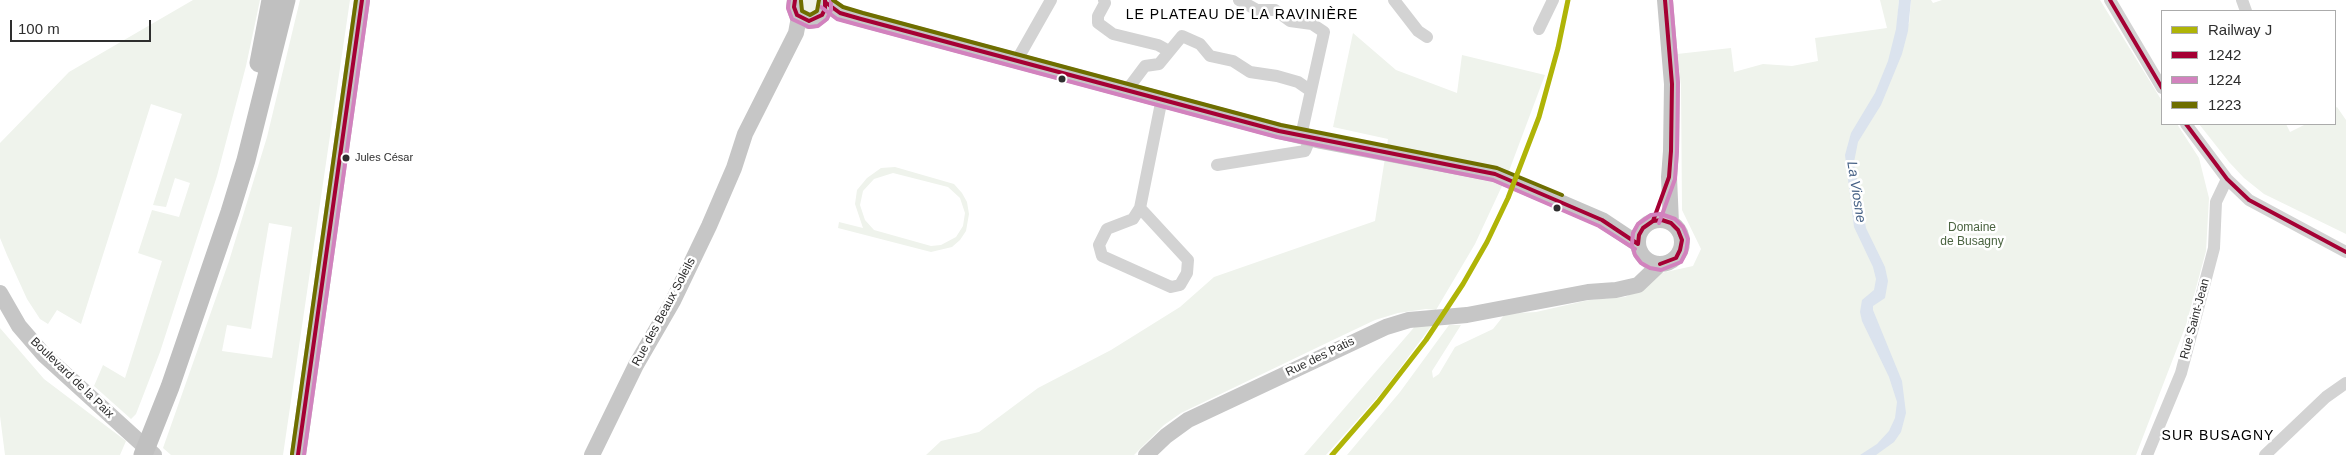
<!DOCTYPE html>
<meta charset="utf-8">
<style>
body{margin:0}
#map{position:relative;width:2346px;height:455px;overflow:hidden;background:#fff;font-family:Helvetica,sans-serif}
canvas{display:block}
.legend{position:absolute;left:2161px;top:10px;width:175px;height:115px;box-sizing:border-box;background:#fff;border:1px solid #ababab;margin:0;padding:6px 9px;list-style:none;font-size:15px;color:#2e2e2e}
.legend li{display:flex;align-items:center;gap:10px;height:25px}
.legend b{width:25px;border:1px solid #ababab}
.scale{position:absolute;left:10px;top:20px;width:141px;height:22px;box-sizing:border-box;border:2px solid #2e2e2e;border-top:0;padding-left:6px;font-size:15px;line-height:18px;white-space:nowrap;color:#2e2e2e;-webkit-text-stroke:4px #fff;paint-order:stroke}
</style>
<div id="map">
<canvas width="2346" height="455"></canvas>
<ul class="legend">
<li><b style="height:6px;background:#afb407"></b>Railway J</li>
<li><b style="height:6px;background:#a50034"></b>1242</li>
<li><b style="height:6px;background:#d282be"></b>1224</li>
<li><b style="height:6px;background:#6e6e00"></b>1223</li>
</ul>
<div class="scale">100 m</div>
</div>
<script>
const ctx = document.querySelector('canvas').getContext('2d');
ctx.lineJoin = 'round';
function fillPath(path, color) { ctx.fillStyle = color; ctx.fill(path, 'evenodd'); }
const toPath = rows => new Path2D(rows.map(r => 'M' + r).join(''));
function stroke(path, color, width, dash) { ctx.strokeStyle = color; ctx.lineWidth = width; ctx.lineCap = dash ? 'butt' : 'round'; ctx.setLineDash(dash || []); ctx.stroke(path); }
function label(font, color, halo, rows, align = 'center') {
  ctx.font = font + ' Helvetica,sans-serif'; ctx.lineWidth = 5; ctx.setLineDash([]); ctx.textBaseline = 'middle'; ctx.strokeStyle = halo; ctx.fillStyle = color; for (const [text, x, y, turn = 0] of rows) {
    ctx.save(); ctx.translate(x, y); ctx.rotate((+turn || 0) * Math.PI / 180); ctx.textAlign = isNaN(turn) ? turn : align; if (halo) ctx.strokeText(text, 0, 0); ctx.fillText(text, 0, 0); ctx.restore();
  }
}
fillPath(toPath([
 [193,0,260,0,246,66,217,176,160,352,136,414,131,419,94,386,103,365,125,378,162,261,138,253,152,210,179,217,190,183,175,178,166,207,153,205,182,114,151,104,81,324,57,310,48,324,40,319,27,299,7,255,0,238,0,143,69,72],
 [300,0,350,0,283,455,171,455,163,448,229,261,267,137],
 [269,223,292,227,272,358,222,351,227,325,251,329],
 [801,0,818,0,815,14,803,13],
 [1880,0,1899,0,1897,26,1909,24,1911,0,1931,0,1933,3,1942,0,2100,0,2162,101,2162,124,2177,124,2199,158,2209,198,2206,251,2186,325,2136,455,1347,455,1400,392,1449,325,1461,325,1432,371,1433,378,1439,374,1455,347,1493,329,1505,314,1536,312,1589,300,1625,297,1645,287,1661,273,1693,266,1701,249,1682,210,1681,85,1677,54,1731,48,1734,72,1763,64,1792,66,1818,61,1815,38,1887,28],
 [1353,33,1396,70,1457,93,1462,55,1545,75,1509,171,1475,244,1436,310,1426,309,1398,313,1375,320,1335,339,1181,413,1164,425,1134,455,926,455,941,441,979,432,1038,388,1111,350,1180,307,1214,277,1375,221,1388,139,1333,127],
 [2337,107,2346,120,2346,234,2264,194,2244,178,2229,162,2199,124,2286,124,2290,132,2306,124,2335,124,2335,108],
 [895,167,954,184,962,193,967,202,969,214,966,231,960,240,952,247,931,252,838,228,839,222,863,228,855,204,857,190,867,178,881,168],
 [893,173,948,187,960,198,965,213,963,226,956,237,941,245,931,246,874,230,865,220,860,205,863,191,874,179],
 [1417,324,1432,325,1383,391,1326,455,1304,455],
 [0,328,44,379,126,441,120,455,5,455,0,416]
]), '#eff3ec');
fillPath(toPath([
 [1899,0,1911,0,1908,31,1902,54,1881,105,1858,142,1854,162,1866,228,1885,267,1888,281,1885,298,1873,306,1873,310,1902,381,1906,413,1901,432,1894,442,1876,455,1860,455,1877,444,1889,431,1895,418,1897,402,1889,377,1862,321,1860,312,1862,300,1874,290,1876,279,1873,267,1854,227,1845,155,1851,133,1875,93,1888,61,1896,29]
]), '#dbe3ee');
stroke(toPath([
 [1104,0,1105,3,1098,16,1098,23,1113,34,1158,45,1169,51],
 [1239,0,1257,10,1275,10,1290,21,1312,24,1324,32,1301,136],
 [1394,0,1418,31,1427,37],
 [2110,0,2162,88],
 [2242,0,2246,11],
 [1539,29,1553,0],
 [1017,60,1051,0],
 [1127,90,1145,66,1159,64,1182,36,1200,44,1210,56,1233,61,1250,72,1277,76,1298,82,1311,91],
 [2186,124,2227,179,2249,200,2346,252],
 [1217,165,1305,151,1310,139],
 [1140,208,1133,219,1107,229,1099,245,1102,256,1171,287,1180,285,1187,273,1188,260,1140,208,1162,98],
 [2147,455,2181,373,2214,248,2216,202,2227,179],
 [2265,455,2326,397,2346,383]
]), '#d3d3d3', 12);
stroke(toPath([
 [795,0,794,7,797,15,809,21,815,20,822,15,825,9,825,0],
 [1665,0,1672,84,1671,151,1669,177,1671,223],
 [825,2,840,13,861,19,1279,131,1321,141,1495,174,1602,220,1638,244],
 '1638 242a22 22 0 1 1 44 0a22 22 0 1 1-44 0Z',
 [0,293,19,326,44,355,154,455],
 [298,455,362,0],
 [592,455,636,365,673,301,709,226,734,168,745,134,796,33,799,17],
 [1146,455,1166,436,1188,420,1386,327,1409,320,1467,315,1588,292,1616,290,1638,285,1660,264]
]), '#c6c6c6', 16);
stroke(toPath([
 [259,63,271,0],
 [143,455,170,387,230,212,246,160,286,0]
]), '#c0c0c0', 19);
stroke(toPath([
 [795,0,794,7,797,15,809,21,822,15,825,9,825,0],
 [2110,0,2162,88],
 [825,2,840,13,861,19,1279,131,1495,174,1602,220,1638,244],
 [2186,124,2227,179,2249,200,2346,252],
 [1653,221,1669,177,1671,151,1672,84,1665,0],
 [1638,244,1639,235,1643,228,1653,221,1662,220,1671,223,1678,230,1682,240,1680,250,1676,258,1660,264],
 [298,455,362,0]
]), '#a50034', 4);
stroke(toPath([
 [789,0,788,8,792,19,809,27,818,26,827,19,831,10,831,0],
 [821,7,837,19,859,25,1277,137,1493,180,1599,226,1635,249],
 [1659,223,1675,179,1677,151,1678,83,1671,0],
 [1632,244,1633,233,1638,224,1651,215,1661,214,1675,219,1683,227,1688,239,1686,252,1681,262,1661,270,1650,268,1641,263,1635,255,1632,245],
 [304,455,368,1]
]), '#d282be', 4);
stroke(toPath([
 [833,0,843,7,863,13,1281,125,1497,168,1562,195],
 [801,1,802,11,810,15,817,11,819,0],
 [292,454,356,0]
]), '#6e6e00', 4);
stroke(toPath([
 [1332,455,1378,402,1426,340,1463,284,1487,242,1508,198,1539,117,1558,48,1568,0]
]), '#afb407', 5);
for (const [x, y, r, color] of [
 [1062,79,4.5,"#2e2e2e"],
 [346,158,4.5,"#2e2e2e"],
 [1557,208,4.5,"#2e2e2e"]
]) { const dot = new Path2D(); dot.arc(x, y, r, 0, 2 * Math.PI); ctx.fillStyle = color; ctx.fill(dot); stroke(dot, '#fff', 2); }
label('11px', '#2e2e2e', '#fff', [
 ["Jules César",355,158]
], 'left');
label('12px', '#4b6441', '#fff', [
 ["Domaine",1972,228],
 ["de Busagny",1972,242]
]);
label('12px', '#2e2e2e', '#fff', [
 ["Rue des Beaux Soleils",664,312,-62],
 ["Rue Saint-Jean",2195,319,-75],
 ["Rue des Patis",1320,357,-26],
 ["Boulevard de la Paix",72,378,44]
]);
ctx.letterSpacing = '1px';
label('14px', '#000', '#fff', [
 ["LE PLATEAU DE LA RAVINIÈRE",1242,15],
 ["SUR BUSAGNY",2218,436]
]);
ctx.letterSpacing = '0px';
label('italic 14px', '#466186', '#fff', [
 ["La Viosne",1856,192,81]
]);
</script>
